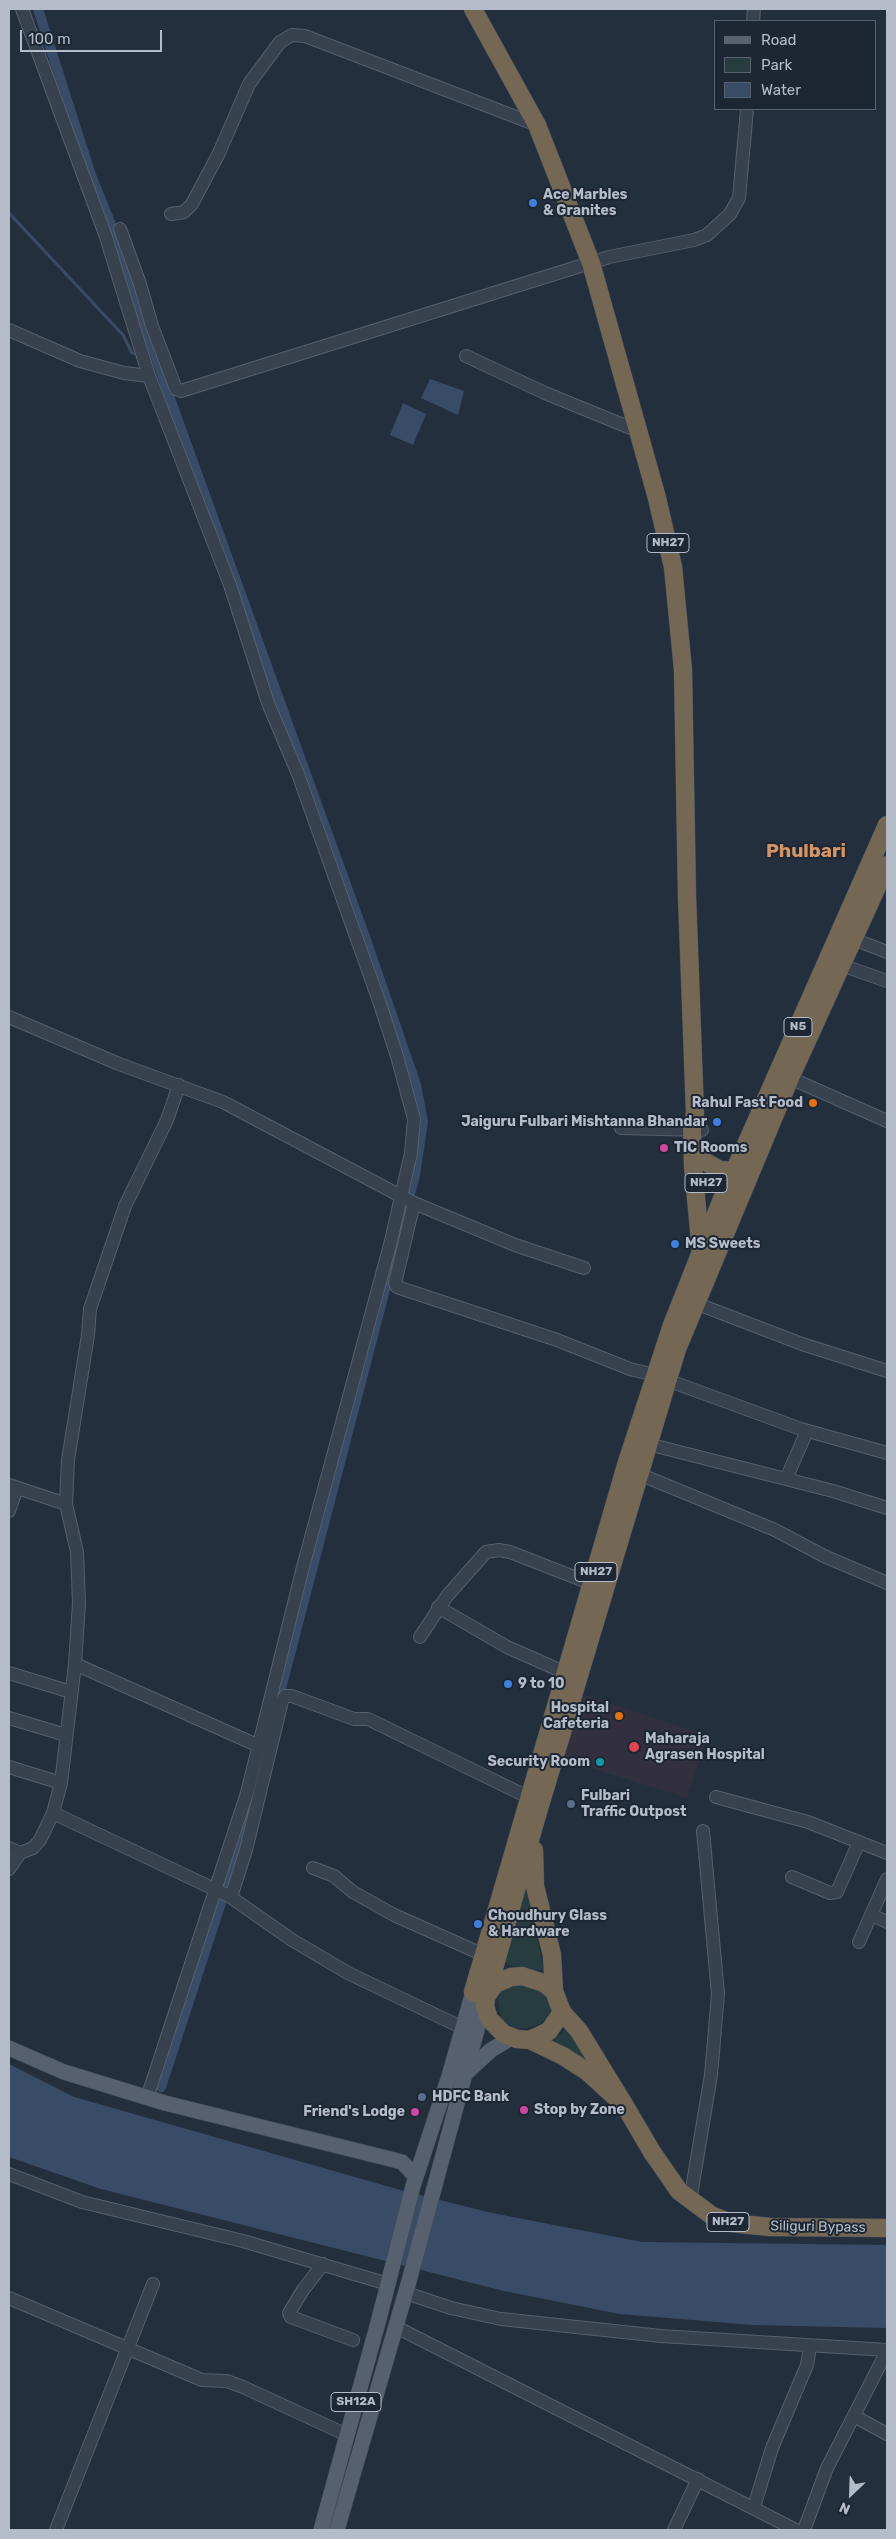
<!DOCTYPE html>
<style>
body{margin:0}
#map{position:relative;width:896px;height:2539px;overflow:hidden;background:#242f3e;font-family:Rubik,sans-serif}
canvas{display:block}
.frame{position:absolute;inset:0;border:10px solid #b4bcc9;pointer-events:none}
.legend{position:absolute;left:714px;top:20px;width:162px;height:90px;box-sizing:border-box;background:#1d2633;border:1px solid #59626f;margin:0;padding:6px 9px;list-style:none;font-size:15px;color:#b4bcc9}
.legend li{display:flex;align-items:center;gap:10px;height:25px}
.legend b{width:25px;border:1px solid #59626f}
.north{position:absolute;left:826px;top:2469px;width:50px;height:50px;-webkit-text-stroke:4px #1d2633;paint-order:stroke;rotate:204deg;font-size:14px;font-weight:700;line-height:20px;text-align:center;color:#b4bcc9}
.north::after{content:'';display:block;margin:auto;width:18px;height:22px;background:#b4bcc9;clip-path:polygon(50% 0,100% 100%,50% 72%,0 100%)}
.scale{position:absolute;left:20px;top:30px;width:142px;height:22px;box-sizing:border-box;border:2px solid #b4bcc9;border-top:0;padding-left:6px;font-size:15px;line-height:18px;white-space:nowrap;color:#b4bcc9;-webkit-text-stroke:4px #1d2633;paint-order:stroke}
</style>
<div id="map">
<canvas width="896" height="2539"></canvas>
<div class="frame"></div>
<ul class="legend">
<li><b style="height:6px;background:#56606e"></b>Road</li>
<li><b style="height:14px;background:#263c3f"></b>Park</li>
<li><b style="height:14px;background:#394c67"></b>Water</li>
</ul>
<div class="north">N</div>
<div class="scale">100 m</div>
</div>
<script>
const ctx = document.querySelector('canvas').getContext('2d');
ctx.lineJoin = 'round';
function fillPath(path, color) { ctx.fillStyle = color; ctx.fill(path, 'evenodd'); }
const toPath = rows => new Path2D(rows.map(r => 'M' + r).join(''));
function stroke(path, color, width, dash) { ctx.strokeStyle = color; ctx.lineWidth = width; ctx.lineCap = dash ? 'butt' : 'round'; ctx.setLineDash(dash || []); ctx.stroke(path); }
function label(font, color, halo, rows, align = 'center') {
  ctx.font = font + ' Rubik,sans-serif'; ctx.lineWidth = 4; ctx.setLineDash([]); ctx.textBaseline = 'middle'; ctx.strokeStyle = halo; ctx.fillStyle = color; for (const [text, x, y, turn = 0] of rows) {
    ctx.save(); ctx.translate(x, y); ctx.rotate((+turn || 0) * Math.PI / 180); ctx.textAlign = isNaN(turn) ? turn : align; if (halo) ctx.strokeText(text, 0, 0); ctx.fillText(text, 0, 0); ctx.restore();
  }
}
fillPath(toPath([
 [579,1693,708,1736,687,1798,560,1758]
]), '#32303f');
fillPath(toPath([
 [526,1886,544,1971,508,1965,505,1960],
 [525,1984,545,1991,552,2007,548,2017,539,2024,527,2028,514,2028,501,2018,498,1999,502,1990,514,1985],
 [570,2026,588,2061,554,2040]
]), '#263c3f');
fillPath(toPath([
 [430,379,464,391,458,415,421,398],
 [403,403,426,414,413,445,390,435],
 [9,2064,74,2097,404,2191,492,2213,642,2242,887,2245,887,2328,753,2325,620,2314,504,2291,101,2189,9,2157]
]), '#394c67');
stroke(toPath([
 [9,213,123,335,132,353,137,354]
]), '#394c67', 3);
stroke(toPath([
 [38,9,91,175,110,222,168,393,365,937,416,1085,423,1122,415,1175,277,1704],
 [161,2087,233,1866,254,1793]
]), '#394c67', 10);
const minor = toPath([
 [22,9,105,234,149,376,230,585,268,703,298,774,379,1001,397,1056,414,1119,411,1153,391,1241,303,1567,247,1793,147,2098],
 [753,21,754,9],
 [171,214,184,212,192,204,219,153,249,84,280,42,292,35,305,36,537,125],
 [120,229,140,284,152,326,176,389,181,391,609,257,694,240,707,235,730,214,739,198,747,109],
 [9,330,80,361,124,373,149,376],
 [466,356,545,393,638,431],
 [853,939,887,952],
 [841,965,887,981],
 [9,1017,119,1064,223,1102,414,1203,515,1245,584,1268],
 [790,1078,887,1121],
 [621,1128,702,1130],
 [414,1203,395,1283,397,1287,557,1340,630,1369,655,1375],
 [695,1303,802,1344,887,1371],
 [667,1380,801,1429,887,1453],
 [648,1444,833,1491,887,1508],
 [639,1474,775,1530,824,1556,887,1583],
 [786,1479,807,1431],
 [9,1485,66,1504,77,1552,79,1603,75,1664,61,1783,53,1813,229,1896,292,1940,348,1973,463,2028],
 [66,1504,68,1460,88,1335,90,1309,125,1206,167,1120,179,1085],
 [9,1511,17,1488],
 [438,1607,507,1647,566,1673],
 [420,1637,447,1596,486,1552,499,1550,510,1552,592,1584],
 [75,1664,259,1746],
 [9,1673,71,1692],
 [9,1718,66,1735],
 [9,1767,61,1783],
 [716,1797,808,1822,887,1853],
 [9,1848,20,1853,33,1848,40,1840,53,1813],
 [313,1868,334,1876,353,1892,394,1915,484,1955],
 [9,1869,20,1853],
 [792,1877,830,1893,837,1892,859,1842],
 [231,1897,246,1850,282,1701,285,1696,292,1696,354,1719,368,1719,530,1798],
 [872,1915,887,1922],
 [859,1942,887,1879],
 [9,2174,82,2202,243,2241,388,2284],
 [690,2201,711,2075,718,1994,703,1831],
 [323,2264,303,2290,289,2313,291,2317,353,2340],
 [406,2293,451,2308,501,2319,661,2336,887,2350],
 [9,2298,202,2380,227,2381,243,2387,347,2435],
 [396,2327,796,2530],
 [854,2416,887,2434],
 [754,2507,772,2448,807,2365,810,2347],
 [56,2530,153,2284],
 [674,2530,698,2479],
 [804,2530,827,2468,887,2351]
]);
const major = toPath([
 [9,2048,64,2072,165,2103,402,2162,416,2177],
 [465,2074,491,2050,511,2038],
 [321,2530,379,2319,413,2186,449,2076,473,1992],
 [337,2530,409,2281,485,2000]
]);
const highway = toPath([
 [473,9,537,125,591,263,657,498,673,567,683,670,687,896,695,1113,692,1129,693,1166,701,1251],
 [887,825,722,1199,672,1325,627,1462,473,1992,486,1997,535,1822,677,1349,790,1078,887,865],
 [704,1161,720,1170,735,1171],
 [534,1850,535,1886,552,1955,554,1991],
 [522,1976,544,1983,554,1991,562,2012,549,2031,530,2040,517,2039,504,2034,489,2019,485,2006,486,1997,495,1984,511,1977,522,1976],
 [530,2040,563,2056,588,2072,625,2106,579,2031,562,2012],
 [625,2106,652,2152,679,2191,711,2215,731,2223,770,2227,887,2228]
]);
stroke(minor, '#565f6c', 14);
stroke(major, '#414a57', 16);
stroke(highway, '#434c59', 19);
stroke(minor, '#38414e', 12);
stroke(major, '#56606e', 15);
stroke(highway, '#746855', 18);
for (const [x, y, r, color] of [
 [533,203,5,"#3f7fe0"],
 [813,1103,5,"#e8710a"],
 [717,1122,5,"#3f7fe0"],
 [664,1148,5,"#d1479c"],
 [675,1244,5,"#3f7fe0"],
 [508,1684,5,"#3f7fe0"],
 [619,1716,5,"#e8710a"],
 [634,1747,6,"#e0444e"],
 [600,1762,5,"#0f9aa8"],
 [571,1804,5,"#5c6f8a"],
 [478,1924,5,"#3f7fe0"],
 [422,2097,5,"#5c6f8a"],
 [524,2110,5,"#d1479c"],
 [415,2112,5,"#d1479c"]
]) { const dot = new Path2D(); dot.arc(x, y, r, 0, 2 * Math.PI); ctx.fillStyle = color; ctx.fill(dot); stroke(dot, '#1d2633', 2); }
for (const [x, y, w] of [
 [668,543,42],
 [798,1027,28],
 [706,1183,42],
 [596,1572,42],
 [728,2222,42],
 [356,2402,50]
]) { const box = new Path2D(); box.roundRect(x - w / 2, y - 9.5, w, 19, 4); ctx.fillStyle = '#1d2633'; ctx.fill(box); stroke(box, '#b4bcc9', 1); }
label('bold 12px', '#b4bcc9', null, [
 ["NH27",668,543],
 ["N5",798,1027],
 ["NH27",706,1183],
 ["NH27",596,1572],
 ["NH27",728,2222],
 ["SH12A",356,2402]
]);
label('bold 14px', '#b4bcc9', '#1d2633', [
 ["Ace Marbles",543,195],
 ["& Granites",543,211],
 ["Rahul Fast Food",803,1103,"right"],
 ["Jaiguru Fulbari Mishtanna Bhandar",707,1122,"right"],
 ["TIC Rooms",674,1148],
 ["MS Sweets",685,1244],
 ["9 to 10",518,1684],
 ["Hospital",609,1708,"right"],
 ["Cafeteria",609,1724,"right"],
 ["Maharaja",645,1739],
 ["Agrasen Hospital",645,1755],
 ["Security Room",590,1762,"right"],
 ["Fulbari",581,1796],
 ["Traffic Outpost",581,1812],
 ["Choudhury Glass",488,1916],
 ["& Hardware",488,1932],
 ["HDFC Bank",432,2097],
 ["Stop by Zone",534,2110],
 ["Friend's Lodge",405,2112,"right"]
], 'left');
label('14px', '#b4bcc9', '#1d2633', [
 ["Siliguri Bypass",818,2227,1]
]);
label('bold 19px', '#d59563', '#1d2633', [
 ["Phulbari",806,852]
]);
</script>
